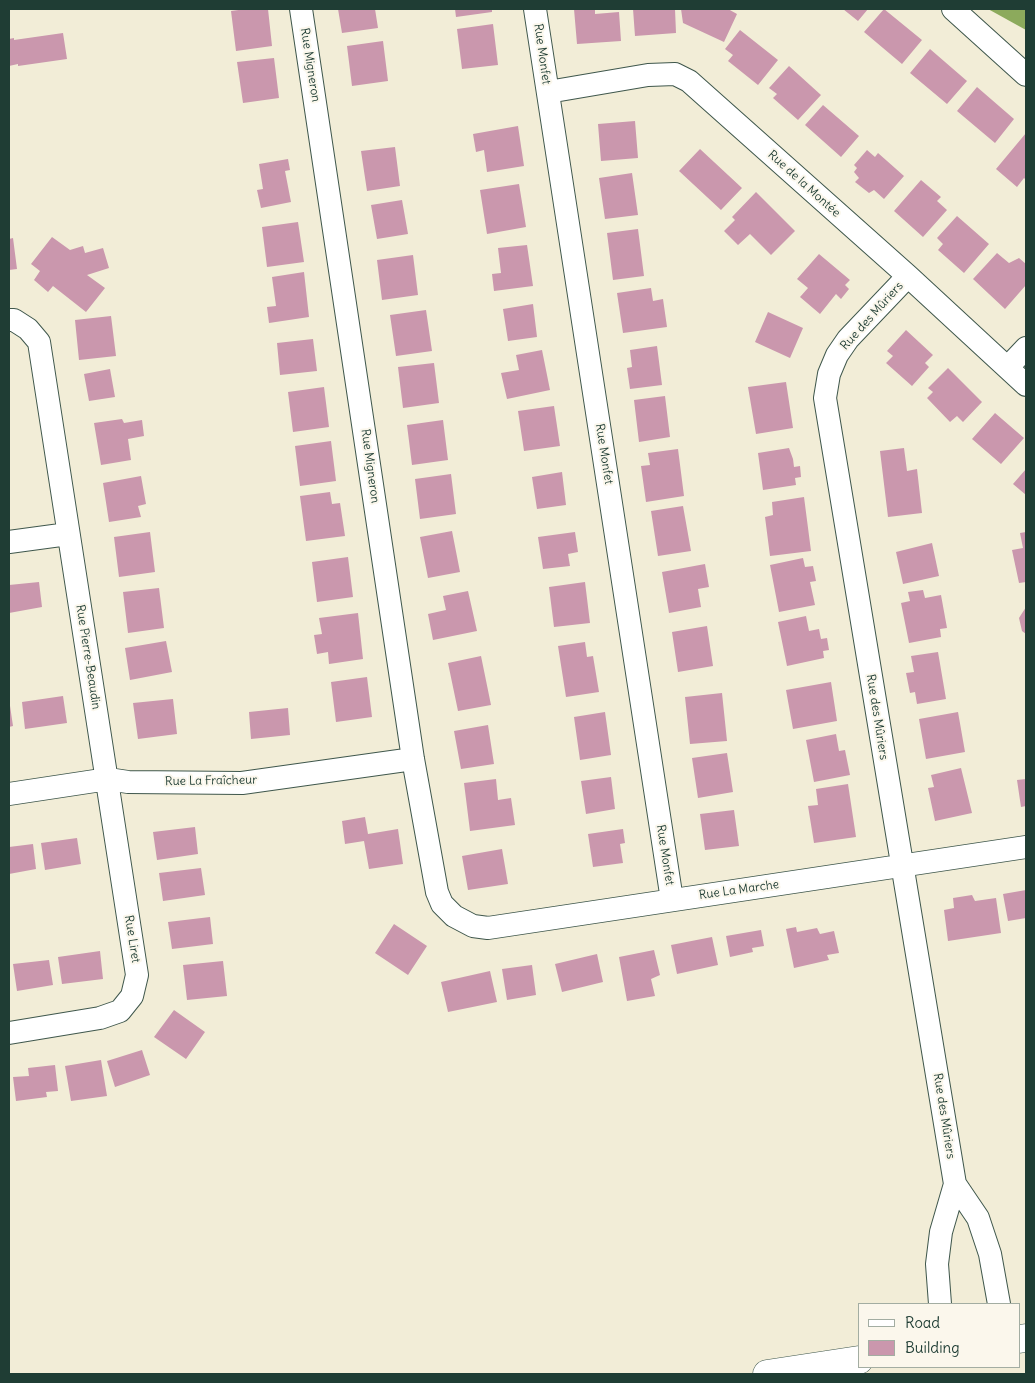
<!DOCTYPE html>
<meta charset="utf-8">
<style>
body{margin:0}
#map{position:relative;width:1035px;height:1383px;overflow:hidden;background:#f2edd7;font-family:Delius,sans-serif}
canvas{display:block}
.frame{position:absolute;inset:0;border:10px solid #1f3d34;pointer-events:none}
.legend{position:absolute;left:858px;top:1303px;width:162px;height:65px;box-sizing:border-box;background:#fbf7ec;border:1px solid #a3ada2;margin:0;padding:6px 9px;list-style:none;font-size:15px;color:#1f3d34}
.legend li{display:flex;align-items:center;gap:10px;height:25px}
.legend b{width:25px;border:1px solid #a3ada2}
</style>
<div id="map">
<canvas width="1035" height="1383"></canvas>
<div class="frame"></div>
<ul class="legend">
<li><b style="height:6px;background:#fff"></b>Road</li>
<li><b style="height:14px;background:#ca97ad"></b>Building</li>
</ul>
</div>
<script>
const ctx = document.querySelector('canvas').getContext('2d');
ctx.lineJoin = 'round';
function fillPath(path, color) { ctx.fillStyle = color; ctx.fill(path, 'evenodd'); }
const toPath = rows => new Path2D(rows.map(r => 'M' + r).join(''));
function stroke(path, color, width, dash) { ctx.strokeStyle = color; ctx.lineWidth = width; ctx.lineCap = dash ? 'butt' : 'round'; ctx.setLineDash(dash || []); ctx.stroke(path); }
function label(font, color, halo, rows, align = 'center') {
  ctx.font = font + ' Delius,sans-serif'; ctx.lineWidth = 4; ctx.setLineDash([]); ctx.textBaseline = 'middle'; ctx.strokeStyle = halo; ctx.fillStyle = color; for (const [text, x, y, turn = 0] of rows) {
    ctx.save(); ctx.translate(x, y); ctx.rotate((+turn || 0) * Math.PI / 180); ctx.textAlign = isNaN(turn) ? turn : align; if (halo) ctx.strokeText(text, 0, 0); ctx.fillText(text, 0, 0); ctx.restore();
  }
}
fillPath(toPath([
 [988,9,1026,9,1026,30]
]), '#8caa5c');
fillPath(toPath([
 [246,9,268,9,272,46,236,51,231,11],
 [338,9,375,9,378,28,342,33],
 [455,9,492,9,492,12,456,17],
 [574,9,595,9,595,14,619,12,621,41,577,44],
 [633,9,675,9,676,33,635,36],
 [681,9,728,9,737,14,724,42,683,23],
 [843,9,868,9,858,21],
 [884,9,922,40,902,64,864,32],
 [493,24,498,65,462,69,457,29],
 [740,30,778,60,758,85,728,61,733,55,725,49],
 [63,33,67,59,18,66,18,64,9,66,9,39,14,38,14,40],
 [383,41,388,81,352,86,347,46],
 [930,49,967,81,947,104,910,73],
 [274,58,279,98,243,103,237,62],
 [789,66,821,95,798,120,773,98,777,94,769,88],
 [977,87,1014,119,995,143,957,111],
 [823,105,859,136,841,157,805,125],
 [635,121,638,158,601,161,598,124],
 [518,126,524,166,487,172,484,150,476,152,473,134],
 [1026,133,1026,180,1024,178,1017,187,996,169],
 [395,147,400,186,367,191,361,151],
 [700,149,742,188,721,210,679,171],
 [867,150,875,157,878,153,904,176,884,199,874,190,869,193,855,182,859,178,854,172,857,168,854,165],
 [288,159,290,170,285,171,291,202,261,208,257,190,263,189,259,164],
 [632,173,638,215,605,219,599,178],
 [921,180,941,197,937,201,947,210,923,237,894,211],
 [519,184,526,227,487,234,480,190],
 [756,192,795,231,771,255,750,234,738,245,724,231,735,220,732,217],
 [402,200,408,234,377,239,371,205],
 [957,216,989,244,964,273,938,250,943,244,937,238],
 [298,222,304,262,267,267,262,227],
 [638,229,644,276,613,280,607,233],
 [52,237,70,250,83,246,85,253,103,248,109,268,87,275,105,288,86,312,53,286,48,292,34,280,40,271,31,264],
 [13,238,17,269,9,270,9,239],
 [527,245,533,286,494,291,492,274,501,273,498,248],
 [997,253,1009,263,1019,258,1026,264,1026,285,1005,309,973,279],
 [819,254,850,280,845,285,849,289,841,299,836,294,820,314,800,297,808,288,797,279],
 [413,255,418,295,382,300,377,260],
 [304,272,309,317,269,323,267,307,276,306,272,277],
 [651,288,653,301,663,299,667,327,623,333,617,293],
 [533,304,537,337,508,341,503,309],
 [426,310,432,351,396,356,390,315],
 [768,312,803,328,790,358,755,342],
 [111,316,116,356,79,360,75,320],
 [906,330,933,355,925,363,929,367,912,386,886,363,893,356,887,351],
 [313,339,317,371,280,375,277,343],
 [657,346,662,385,630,389,627,368,632,367,630,350],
 [542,350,550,390,507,399,501,373,519,370,516,355],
 [434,363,439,403,403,408,398,367],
 [948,368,982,402,963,422,957,416,950,422,927,398,933,392,928,388],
 [110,369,115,397,89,401,84,374],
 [786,382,793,428,756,434,748,387],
 [324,387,329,427,293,432,288,392],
 [665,396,670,437,639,442,634,400],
 [554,406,560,446,524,451,518,411],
 [995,413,1024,438,1001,464,972,439],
 [122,419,124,423,142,420,144,436,128,439,131,460,101,465,94,423],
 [443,420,448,460,412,465,407,425],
 [331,441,336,481,300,486,295,446],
 [789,448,793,459,794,467,800,466,801,477,795,478,796,485,763,490,758,453],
 [904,448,907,471,917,469,922,513,888,517,880,451],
 [678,449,684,496,646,502,641,466,650,465,648,453],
 [1026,469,1026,495,1013,484],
 [562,472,566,505,537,509,532,477],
 [451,474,456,514,420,519,415,479],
 [141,476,146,504,138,506,141,517,109,522,103,483],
 [330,492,332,504,340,503,345,536,306,541,300,496],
 [804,497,811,551,770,556,765,517,773,515,772,502],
 [683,506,691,551,658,556,651,511],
 [452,531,460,572,428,578,420,537],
 [150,532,155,572,119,577,114,537],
 [575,532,578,552,568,554,570,566,543,569,538,537],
 [1026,532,1026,582,1019,583,1012,550,1023,548,1020,533],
 [932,543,939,576,903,584,896,552],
 [348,557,353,597,317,602,312,562],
 [803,558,805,567,813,566,816,581,810,582,815,605,779,612,770,565],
 [705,564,709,587,698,589,701,607,669,613,662,572],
 [39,582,42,607,9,613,9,585],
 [585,582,590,623,554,627,549,587],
 [159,588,164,628,128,633,123,592],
 [923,590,925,598,941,595,947,628,940,629,941,637,909,643,901,603,910,601,908,592],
 [468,591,477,631,433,640,428,614,446,610,443,596],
 [1026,607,1026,634,1022,631,1019,618],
 [358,613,363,659,329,664,328,652,317,654,314,635,322,634,319,618],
 [806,616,809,631,819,629,821,639,827,638,829,650,823,651,824,658,787,666,778,622],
 [707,626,713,666,678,672,672,632],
 [166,641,172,672,130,680,125,648],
 [585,642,587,657,593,656,599,692,566,697,558,646],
 [938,652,946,699,917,704,915,692,910,693,906,673,914,672,911,656],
 [481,656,491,705,458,711,448,663],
 [367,677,372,717,336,722,331,682],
 [831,682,837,721,793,729,786,690],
 [722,693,727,741,690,744,685,697],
 [63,696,67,723,25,729,22,702],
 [9,699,13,726,9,727],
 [173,699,177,734,138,739,133,703],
 [288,708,290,735,251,739,249,712],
 [605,712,611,755,580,760,574,717],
 [958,712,965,752,926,759,919,719],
 [488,725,494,764,461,769,454,731],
 [836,734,839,751,845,750,850,775,814,782,806,740],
 [727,753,733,792,698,798,692,758],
 [961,768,972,813,935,821,928,788,934,787,931,775],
 [611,777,615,809,586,814,581,781],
 [496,779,498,800,511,798,515,825,470,831,464,783],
 [1026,779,1026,806,1021,807,1017,780],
 [848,784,856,837,814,843,808,806,818,805,816,789],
 [734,810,739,846,705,850,700,814],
 [365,817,368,834,398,829,403,864,369,869,364,841,345,844,342,821],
 [195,827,198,854,157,860,153,832],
 [623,829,625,843,620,844,623,863,593,867,588,834],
 [77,838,81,864,45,870,41,843],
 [33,844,36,869,9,874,9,847],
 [502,849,508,884,468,890,462,856],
 [201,868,205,895,163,901,159,873],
 [1026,890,1026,918,1008,921,1003,894],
 [972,895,975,901,996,898,1001,933,948,941,944,910,954,908,953,898],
 [210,917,213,944,172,949,168,922],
 [394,924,427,946,408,975,375,953],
 [796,927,797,932,817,928,820,934,834,931,839,953,827,955,829,960,794,968,786,929],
 [761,930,764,946,752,948,753,952,730,957,726,936],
 [712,937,718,965,677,974,671,945],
 [654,950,660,975,651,979,655,996,627,1001,619,957],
 [100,951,103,979,62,984,58,957],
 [597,954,603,982,562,992,555,964],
 [49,960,53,985,17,991,13,964],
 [223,961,227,996,187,1000,183,965],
 [532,965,536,995,507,1000,502,969],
 [490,971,497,1002,448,1012,441,982],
 [174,1010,205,1032,186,1059,154,1037],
 [142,1050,150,1075,115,1087,107,1061],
 [101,1060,107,1096,71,1101,65,1066],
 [55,1065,58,1091,46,1092,47,1097,16,1101,13,1077,29,1076,28,1068]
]), '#ca97ad');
const street = toPath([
 [301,9,413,759,437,892,442,904,454,916,473,926,488,928,1026,847],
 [535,9,672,900],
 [953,9,1026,75],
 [548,92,648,75,675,74,689,81,908,276,1026,385],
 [908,276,848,339,837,355,829,374,825,398,955,1184,941,1232,937,1264,940,1304],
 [9,320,14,320,28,329,39,342,137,975,132,996,120,1011,100,1018,9,1033],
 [1008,367,1026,348],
 [9,542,68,534],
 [9,794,108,779,128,782,242,783,413,759],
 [955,1184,978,1218,990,1254,999,1304]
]);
const secondary = toPath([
 [1019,1339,1026,1338],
 [767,1374,859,1360]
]);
stroke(street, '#3f574c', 24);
stroke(secondary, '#3f574c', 29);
stroke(street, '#fff', 22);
stroke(secondary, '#fff', 28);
label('12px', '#1f3d34', '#fbf7ec', [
 ["Rue Monfet",542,54,82],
 ["Rue Migneron",310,65,81],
 ["Rue de la Montée",804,184,42],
 ["Rue des Mûriers",872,316,-48],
 ["Rue Monfet",604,454,81],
 ["Rue Migneron",370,466,82],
 ["Rue Pierre-Beaudin",88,657,81],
 ["Rue des Mûriers",877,717,81],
 ["Rue La Fraîcheur",211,781,-1],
 ["Rue Monfet",665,855,81],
 ["Rue La Marche",739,890,-8],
 ["Rue Liret",132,939,81],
 ["Rue des Mûriers",944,1116,81]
]);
</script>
